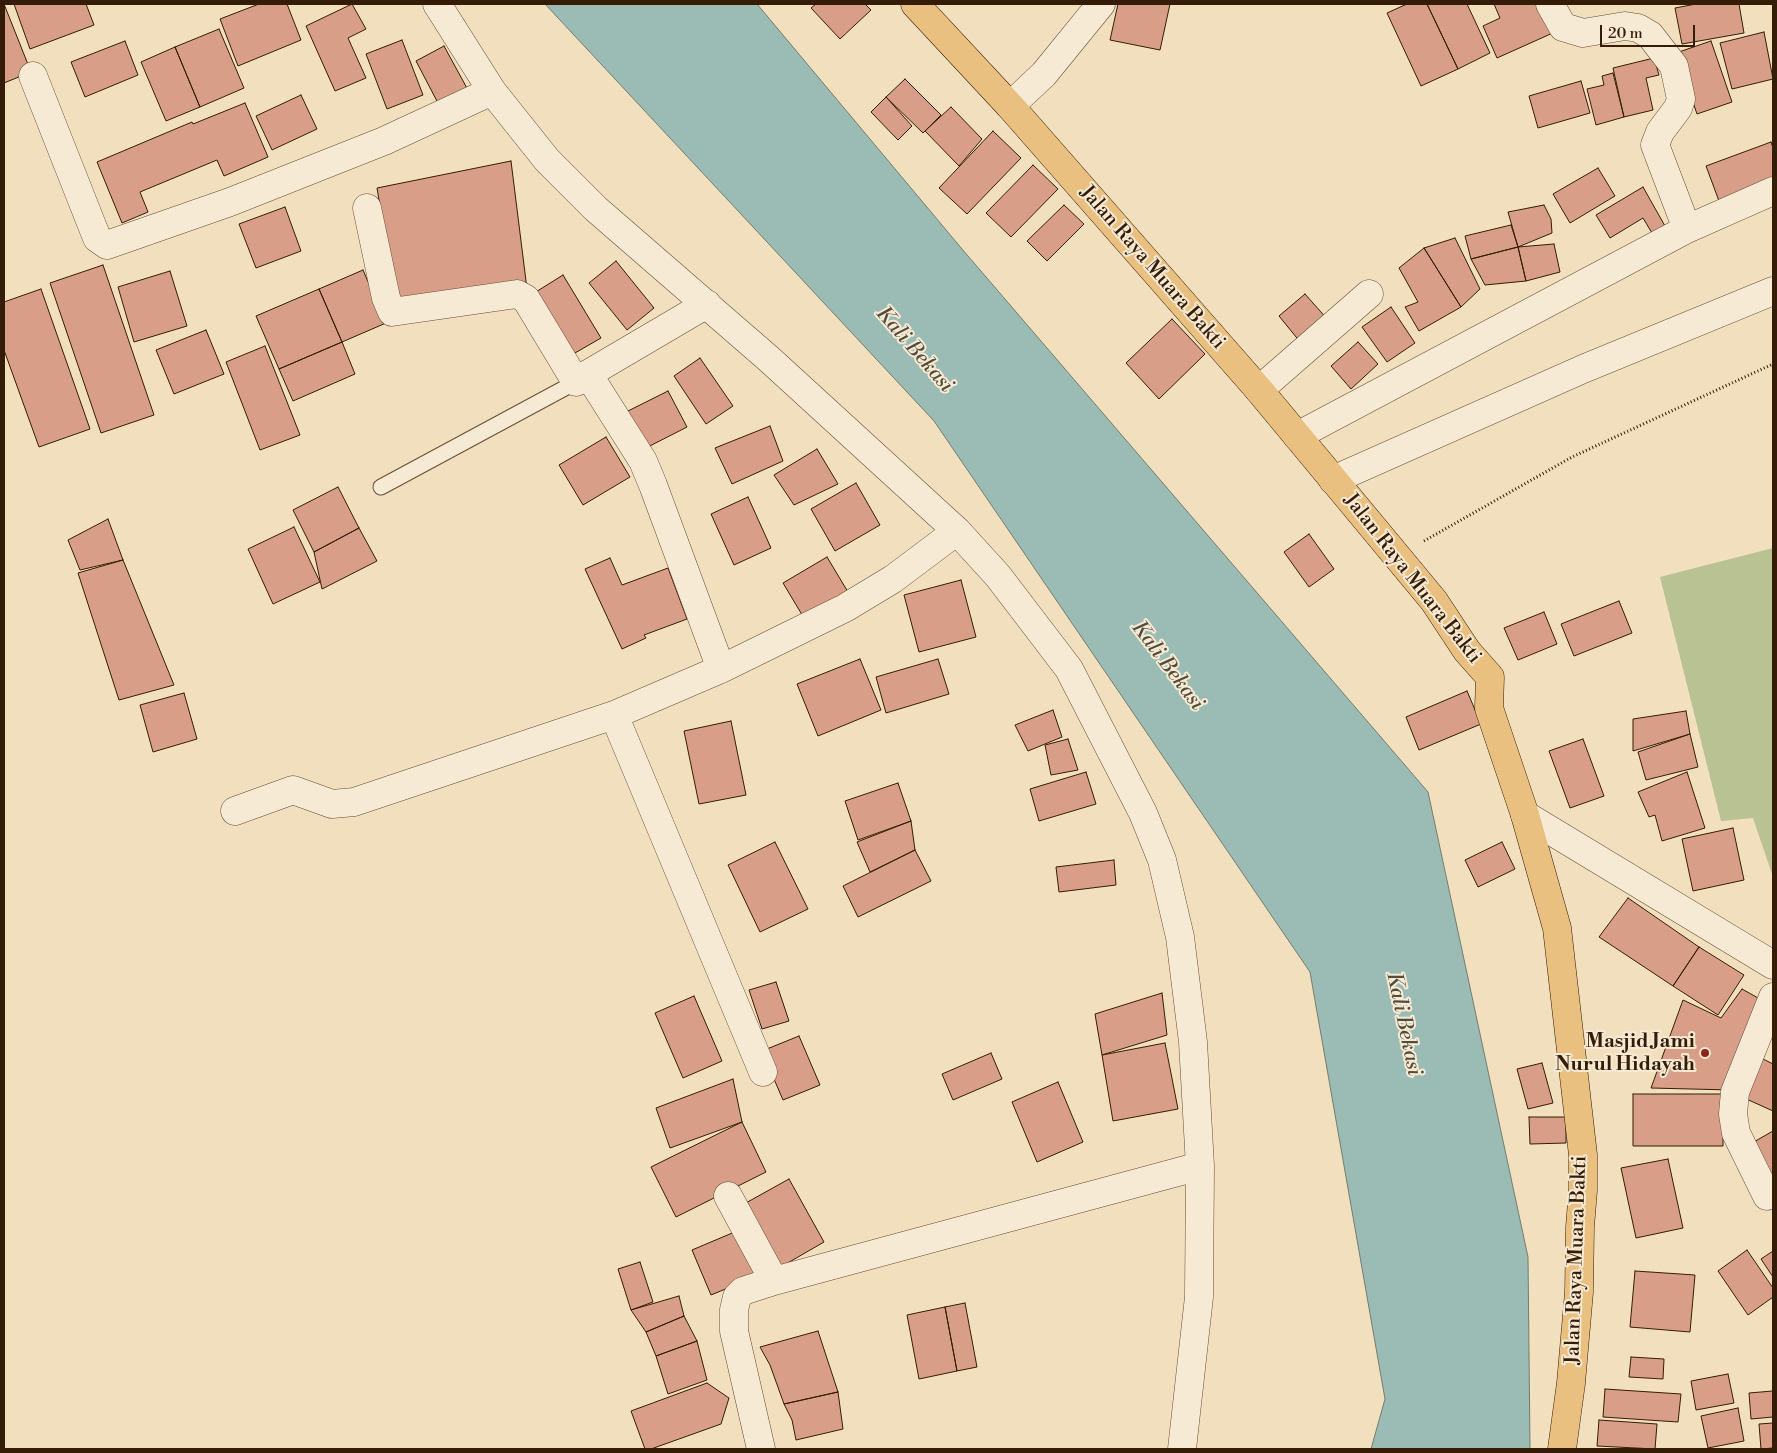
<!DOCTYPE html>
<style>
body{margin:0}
#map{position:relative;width:1777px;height:1453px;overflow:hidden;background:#f2dfbe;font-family:"Libre Bodoni",serif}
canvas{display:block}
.frame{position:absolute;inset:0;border:5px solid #341c06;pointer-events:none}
.scale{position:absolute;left:1600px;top:25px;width:95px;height:22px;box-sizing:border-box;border:2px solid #341c06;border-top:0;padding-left:6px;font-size:15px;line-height:18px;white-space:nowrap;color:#341c06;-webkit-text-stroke:4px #f7ead5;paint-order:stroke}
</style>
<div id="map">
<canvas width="1777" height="1453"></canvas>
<div class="frame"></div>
<div class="scale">20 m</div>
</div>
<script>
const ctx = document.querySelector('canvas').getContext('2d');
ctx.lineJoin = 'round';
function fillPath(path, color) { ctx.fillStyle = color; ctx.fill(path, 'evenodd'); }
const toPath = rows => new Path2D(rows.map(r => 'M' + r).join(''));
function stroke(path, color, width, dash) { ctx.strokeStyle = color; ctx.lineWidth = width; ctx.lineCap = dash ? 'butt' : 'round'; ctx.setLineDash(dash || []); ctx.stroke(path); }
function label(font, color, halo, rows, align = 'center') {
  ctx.font = font + ' "Libre Bodoni",serif'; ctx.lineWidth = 4; ctx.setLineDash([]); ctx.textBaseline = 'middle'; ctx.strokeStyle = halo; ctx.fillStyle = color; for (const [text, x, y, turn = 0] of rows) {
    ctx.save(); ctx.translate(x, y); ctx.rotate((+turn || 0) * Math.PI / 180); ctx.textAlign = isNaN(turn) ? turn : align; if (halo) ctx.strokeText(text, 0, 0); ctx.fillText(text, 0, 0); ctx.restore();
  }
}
fillPath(toPath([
 [1773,548,1773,877,1753,818,1721,821,1660,577]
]), '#b9c293');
const water = toPath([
 [545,4,757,4,962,249,1428,792,1528,1257,1530,1449,1371,1449,1385,1399,1310,972,934,421,545,4]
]);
fillPath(water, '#9bbcb4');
stroke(water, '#727c6e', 1);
const building = toPath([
 [4,4,31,72,4,83,4,4],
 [14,4,86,4,94,25,30,49,14,4],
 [259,4,287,4,301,40,238,66,220,19,259,4],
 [352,4,366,29,348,38,366,78,335,91,306,26,352,4],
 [816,4,865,4,871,10,840,39,811,8,816,4],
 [1118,4,1170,4,1160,50,1110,40,1118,4],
 [1407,4,1427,4,1458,69,1421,86,1387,13,1407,4],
 [1427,4,1467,4,1490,53,1458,69,1427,4],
 [1494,4,1543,4,1555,32,1497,58,1483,26,1500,18,1494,4],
 [1696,4,1739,4,1744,33,1682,44,1675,8,1696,4],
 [219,29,244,88,200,107,175,47,219,29],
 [1764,32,1773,79,1732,89,1720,43,1764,32],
 [402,40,423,95,387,109,366,54,402,40],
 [125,41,138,75,85,97,71,62,125,41],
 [1711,41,1732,102,1697,114,1676,53,1711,41],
 [444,46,468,90,439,105,416,61,444,46],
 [175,47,200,107,166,121,141,62,175,47],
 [1654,58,1659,75,1646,78,1653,110,1624,117,1613,68,1654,58],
 [1613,73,1624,117,1596,125,1587,89,1604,85,1602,76,1613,73],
 [905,79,941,115,923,133,886,97,905,79],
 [1581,81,1590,113,1538,128,1529,96,1581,81],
 [301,95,317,129,272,150,256,116,301,95],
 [886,97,912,126,898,140,871,112,886,97],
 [245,103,268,157,224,176,217,160,140,192,148,212,122,223,97,162,192,122,193,124,245,103],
 [951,107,982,139,959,166,925,131,951,107],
 [993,131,1021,158,967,214,939,188,993,131],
 [1771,142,1773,148,1773,181,1719,201,1706,166,1771,142],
 [511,161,527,289,397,310,377,188,511,161],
 [1033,165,1058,189,1011,237,986,213,1033,165],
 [1598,168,1615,196,1570,223,1553,194,1598,168],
 [1643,187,1665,226,1652,233,1643,218,1610,238,1596,215,1643,187],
 [1064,205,1084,224,1047,261,1027,241,1064,205],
 [1544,205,1551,219,1552,233,1518,247,1508,212,1544,205],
 [285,207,301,251,256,268,239,224,285,207],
 [1511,225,1518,247,1471,259,1465,236,1511,225],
 [1455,238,1480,289,1461,307,1424,248,1455,238],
 [1554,244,1560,272,1526,281,1518,247,1554,244],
 [1518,247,1526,281,1485,285,1471,259,1518,247],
 [1424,248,1461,307,1419,331,1405,307,1418,302,1399,268,1424,248],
 [616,261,654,308,627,330,589,283,616,261],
 [103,265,154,415,101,433,50,283,103,265],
 [363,270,386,323,342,342,319,289,363,270],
 [170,271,187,326,134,342,118,287,170,271],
 [563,275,601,338,568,357,531,295,563,275],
 [41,289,90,429,39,447,4,350,4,302,41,289],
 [319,289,342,342,279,369,256,316,319,289],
 [1305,294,1328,320,1301,343,1279,316,1305,294],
 [1391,307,1415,343,1387,362,1362,327,1391,307],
 [1172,319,1205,354,1159,399,1126,363,1172,319],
 [206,330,224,374,174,394,156,350,206,330],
 [342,342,355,374,293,401,279,369,342,342],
 [1358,342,1378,364,1351,389,1331,366,1358,342],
 [265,346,300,435,260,450,226,362,265,346],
 [700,358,733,406,706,424,674,376,700,358],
 [668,391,687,427,638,452,620,415,668,391],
 [770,426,783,461,732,484,715,448,770,426],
 [606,437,630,477,583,505,559,465,606,437],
 [817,449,838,484,794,505,774,475,817,449],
 [856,483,880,525,835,551,811,509,856,483],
 [338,487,359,528,314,552,293,510,338,487],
 [748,497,771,548,734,565,711,514,748,497],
 [108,519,123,560,80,570,68,540,108,519],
 [294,527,320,582,273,604,248,549,294,527],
 [359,528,377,561,322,589,314,552,359,528],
 [1309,534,1334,569,1309,587,1284,552,1309,534],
 [827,557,851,597,807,623,783,583,827,557],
 [610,558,622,585,668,568,687,619,644,635,646,638,622,649,585,569,610,558],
 [123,560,174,685,119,700,78,573,123,560],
 [961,580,976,637,919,652,904,595,961,580],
 [1619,601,1632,633,1574,656,1561,624,1619,601],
 [1544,612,1557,644,1518,660,1504,628,1544,612],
 [860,659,881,710,818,736,797,684,860,659],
 [938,659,949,694,886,713,876,677,938,659],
 [1467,691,1481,724,1419,750,1406,717,1467,691],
 [184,693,197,739,153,752,140,705,184,693],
 [1053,710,1062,737,1028,751,1015,725,1053,710],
 [1686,711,1690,734,1633,751,1633,719,1686,711],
 [731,721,746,795,699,804,684,731,731,721],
 [1690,734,1698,767,1646,780,1638,752,1690,734],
 [1068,739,1078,770,1051,775,1045,745,1068,739],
 [1583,739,1604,796,1570,808,1549,751,1583,739],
 [1086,772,1096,804,1039,821,1030,789,1086,772],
 [1687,772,1705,828,1662,841,1655,815,1649,817,1638,792,1687,772],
 [898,783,911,821,858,840,845,801,898,783],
 [911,821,915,850,870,872,857,842,911,821],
 [1733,828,1744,880,1693,891,1682,839,1733,828],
 [775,842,808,909,760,932,728,865,775,842],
 [1502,842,1515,869,1478,887,1465,860,1502,842],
 [915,850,931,881,858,917,843,886,915,850],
 [1114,860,1116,885,1059,892,1056,867,1114,860],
 [1628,898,1699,947,1673,986,1599,937,1628,898],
 [1699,947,1744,975,1718,1015,1673,986,1699,947],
 [776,982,789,1021,762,1029,749,990,776,982],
 [1742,989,1767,1003,1731,1090,1651,1088,1683,1000,1721,1018,1742,989],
 [1162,993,1167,1035,1102,1055,1095,1014,1162,993],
 [694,996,722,1061,683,1078,655,1013,694,996],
 [799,1036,820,1085,783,1100,762,1051,799,1036],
 [1165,1043,1178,1109,1113,1121,1102,1055,1165,1043],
 [991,1053,1002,1079,953,1100,942,1074,991,1053],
 [1761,1058,1773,1064,1773,1111,1742,1097,1761,1058],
 [1542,1063,1553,1103,1528,1109,1517,1069,1542,1063],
 [733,1079,742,1122,670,1148,656,1108,733,1079],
 [1058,1082,1083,1142,1037,1162,1012,1102,1058,1082],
 [1633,1094,1723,1094,1723,1146,1633,1146,1633,1094],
 [1529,1117,1566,1117,1566,1143,1530,1144,1529,1117],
 [742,1122,766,1172,676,1217,651,1167,742,1122],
 [1773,1131,1773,1187,1752,1143,1773,1131],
 [1668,1159,1683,1228,1636,1238,1621,1168,1668,1159],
 [789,1179,824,1242,779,1268,744,1204,789,1179],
 [737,1231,757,1276,711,1295,692,1250,737,1231],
 [1747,1250,1773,1288,1773,1297,1748,1315,1718,1271,1747,1250],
 [1773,1251,1773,1277,1761,1259,1773,1251],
 [640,1262,653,1302,631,1310,618,1269,640,1262],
 [1635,1271,1695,1275,1690,1332,1630,1327,1635,1271],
 [679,1296,684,1316,646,1332,631,1310,679,1296],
 [965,1303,977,1367,957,1371,945,1307,965,1303],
 [945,1307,957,1371,919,1379,907,1315,945,1307],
 [684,1316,697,1341,656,1356,646,1332,684,1316],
 [818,1331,838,1392,784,1404,770,1365,760,1347,818,1331],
 [697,1341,707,1380,668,1394,656,1356,697,1341],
 [1631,1357,1664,1359,1663,1379,1629,1377,1631,1357],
 [1728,1374,1734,1403,1696,1410,1691,1381,1728,1374],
 [707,1383,729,1398,721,1424,651,1449,645,1449,631,1411,707,1383],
 [1605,1389,1681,1394,1678,1422,1603,1417,1605,1389],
 [1773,1391,1773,1417,1751,1419,1749,1393,1773,1391],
 [838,1392,843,1429,796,1440,792,1420,784,1404,838,1392],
 [1738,1408,1744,1441,1708,1448,1701,1416,1738,1408],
 [1599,1420,1657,1424,1655,1449,1597,1446,1599,1420],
 [1773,1423,1773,1448,1761,1449,1759,1424,1773,1423]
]);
fillPath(building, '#d99e87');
stroke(building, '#341c06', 1);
const lane = toPath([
 [381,487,576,382]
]);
const street = toPath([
 [437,4,492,91,547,160,596,209,769,359,957,531,998,576,1069,669,1143,813,1162,860,1180,937,1193,1042,1200,1166,1199,1297,1182,1449],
 [1550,4,1563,27,1583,33,1625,26,1638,28,1650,35,1674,66,1681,99,1678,108,1660,132,1655,145,1687,229],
 [33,76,97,238,107,245,230,202,384,141,492,91],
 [1010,106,1044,74,1101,4],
 [367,208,386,298,392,312,517,294,526,299,576,382,588,374],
 [707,304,588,374,643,461,653,485,721,669],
 [1259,390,1369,294],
 [1297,436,1687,229,1773,191],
 [1333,480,1583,369,1773,291],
 [614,715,763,1072],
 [235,811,293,790,332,804,354,802,614,715,721,669,845,608,893,579,957,531],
 [1525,815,1773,965],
 [728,1196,774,1281],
 [1767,1196,1736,1133,1733,1114,1735,1092,1773,997],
 [761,1449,734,1331,734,1310,737,1297,743,1291,774,1281,1200,1166]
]);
const primary = toPath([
 [915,4,1010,106,1259,390,1434,601,1467,651,1490,677,1489,708,1525,815,1557,928,1583,1155,1583,1190,1580,1227,1579,1292,1571,1383,1562,1449]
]);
stroke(lane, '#644d34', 17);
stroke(street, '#644d34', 29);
stroke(primary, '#341c06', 29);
stroke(toPath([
 [1424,541,1572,457,1773,364]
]), '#341c06', 3, [1, 2.5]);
stroke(lane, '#f7ead5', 15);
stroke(street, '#f7ead5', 28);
stroke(primary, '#e9c07f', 28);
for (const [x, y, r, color] of [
 [1705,1053,5,"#8f2418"]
]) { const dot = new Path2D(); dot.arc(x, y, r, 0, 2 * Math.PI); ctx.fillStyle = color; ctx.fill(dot); stroke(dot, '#f7ead5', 2); }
label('20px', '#341c06', '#f7ead5', [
 ["Jalan Raya Muara Bakti",1152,268,49],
 ["Jalan Raya Muara Bakti",1412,579,52],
 ["Jalan Raya Muara Bakti",1577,1260,-88]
]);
label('bold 20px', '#341c06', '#f7ead5', [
 ["Masjid Jami",1695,1042],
 ["Nurul Hidayah",1695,1065]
], 'right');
label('italic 21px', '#534c3a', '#f7ead5', [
 ["Kali Bekasi",914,350,49],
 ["Kali Bekasi",1167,666,53],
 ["Kali Bekasi",1403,1024,78]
]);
</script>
